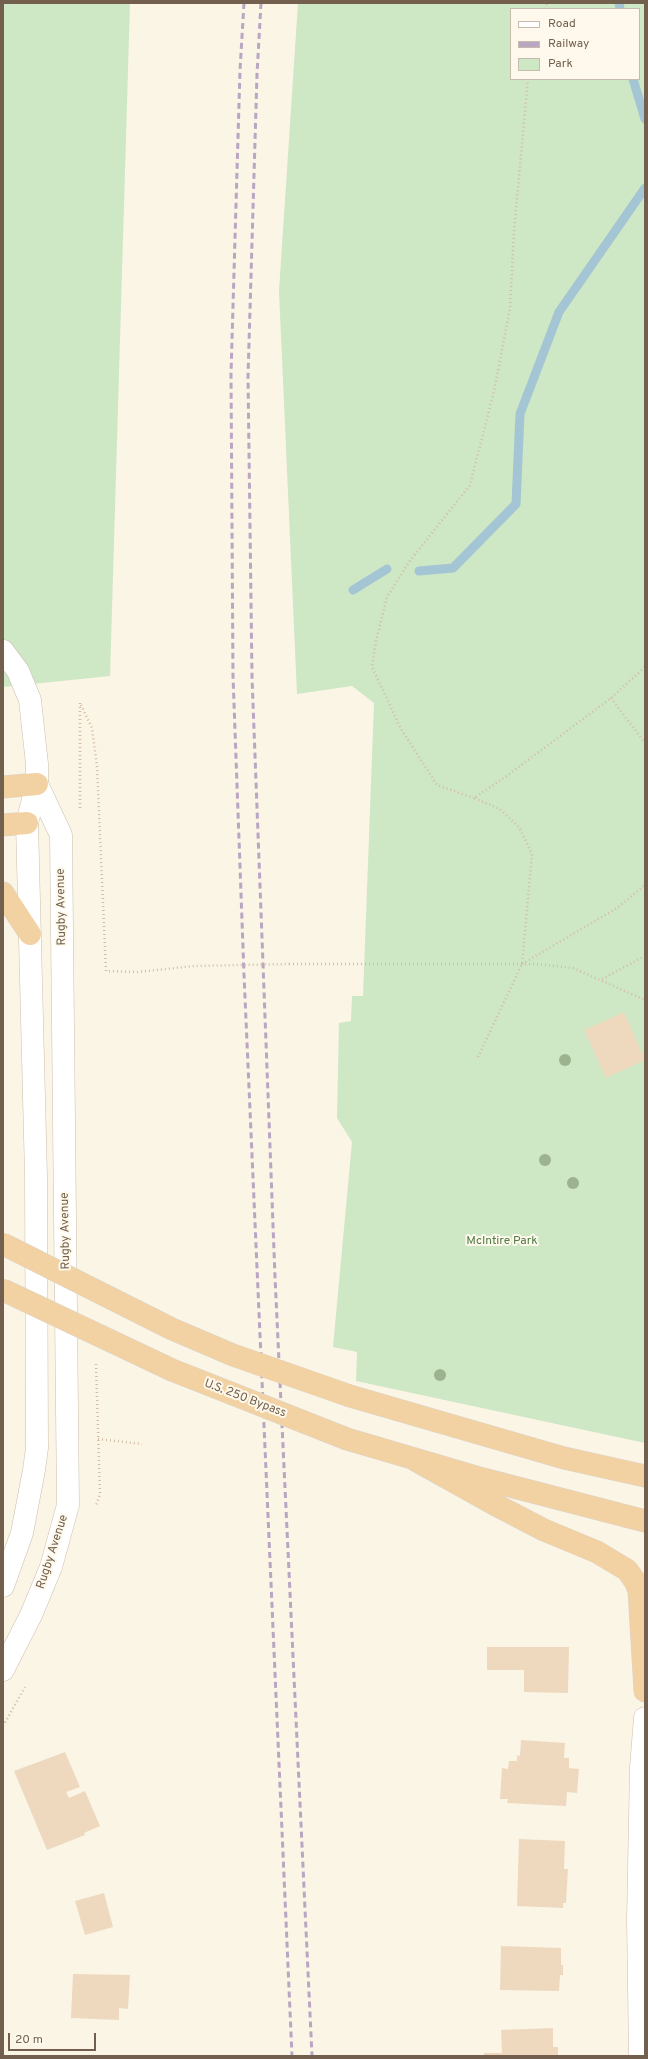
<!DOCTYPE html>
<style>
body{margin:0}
#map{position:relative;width:648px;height:2059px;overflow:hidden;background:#fbf5e6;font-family:Overpass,sans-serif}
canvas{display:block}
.frame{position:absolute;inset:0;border:4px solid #725f4d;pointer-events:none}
.legend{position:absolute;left:510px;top:8px;width:130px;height:72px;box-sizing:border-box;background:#fef9ec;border:1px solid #c6bbac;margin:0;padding:5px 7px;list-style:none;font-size:12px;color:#725f4d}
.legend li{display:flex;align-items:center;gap:8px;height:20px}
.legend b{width:20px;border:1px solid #c6bbac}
.scale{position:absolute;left:8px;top:2033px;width:88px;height:18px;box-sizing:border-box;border:2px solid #725f4d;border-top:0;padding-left:5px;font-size:12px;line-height:14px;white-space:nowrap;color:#725f4d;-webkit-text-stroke:3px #fef9ec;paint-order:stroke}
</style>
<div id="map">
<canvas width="648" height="2059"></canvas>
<div class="frame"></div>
<ul class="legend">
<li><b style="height:5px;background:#fff"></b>Road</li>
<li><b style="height:5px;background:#baa5c3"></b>Railway</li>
<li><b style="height:11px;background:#cee7c5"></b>Park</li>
</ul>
<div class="scale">20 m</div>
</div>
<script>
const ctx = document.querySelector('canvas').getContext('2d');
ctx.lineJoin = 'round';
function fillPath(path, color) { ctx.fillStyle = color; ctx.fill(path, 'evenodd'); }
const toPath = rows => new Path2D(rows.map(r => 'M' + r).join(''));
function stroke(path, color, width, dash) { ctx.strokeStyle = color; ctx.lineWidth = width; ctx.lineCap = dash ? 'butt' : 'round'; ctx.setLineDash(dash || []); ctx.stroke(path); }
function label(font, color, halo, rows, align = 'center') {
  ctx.font = font + ' Overpass,sans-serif'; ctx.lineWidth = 4; ctx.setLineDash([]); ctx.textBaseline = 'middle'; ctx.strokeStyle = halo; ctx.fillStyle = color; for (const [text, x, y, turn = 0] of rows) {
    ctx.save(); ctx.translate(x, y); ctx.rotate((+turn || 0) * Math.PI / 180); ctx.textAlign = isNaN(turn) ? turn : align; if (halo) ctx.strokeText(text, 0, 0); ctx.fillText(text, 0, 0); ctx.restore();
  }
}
fillPath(toPath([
 [3,3,130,3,110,676,3,687],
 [298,3,645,3,645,1443,356,1381,357,1352,333,1347,352,1142,337,1118,339,1023,351,1021,352,996,363,996,374,703,352,686,297,694,279,291],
 [511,9,639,9,639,79,511,79]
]), '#cee7c5');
stroke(toPath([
 [619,3,620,9],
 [633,79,645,119],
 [419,571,453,568,516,504,520,414,559,312,645,188],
 [353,590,387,569]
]), '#a3c5d4', 9);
fillPath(toPath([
 [624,1012,645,1060,606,1078,584,1030],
 [487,1647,569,1647,568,1693,524,1692,524,1670,487,1670],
 [521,1740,565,1743,564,1758,569,1758,569,1768,579,1769,577,1793,567,1792,566,1806,507,1803,508,1799,500,1799,502,1768,508,1769,509,1761,517,1761,517,1755,520,1756],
 [65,1752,80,1787,66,1792,69,1798,85,1791,100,1826,84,1833,85,1835,47,1850,14,1771],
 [519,1839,565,1841,564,1869,568,1869,566,1903,563,1903,563,1908,517,1906],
 [104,1893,113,1927,85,1935,75,1901],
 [501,1946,561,1948,561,1965,563,1965,563,1975,560,1975,559,1991,500,1990],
 [73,1974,130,1975,128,2009,119,2008,119,2020,71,2018],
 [553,2028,553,2047,558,2047,558,2056,484,2056,484,2053,502,2053,501,2030]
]), '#eed9bf');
const minor = toPath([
 [3,651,18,671,30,700,37,764,37,784,27,823],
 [640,2056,638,1920,641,1767,645,1718]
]);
const tertiary = toPath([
 [3,1586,22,1533,34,1470,37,1448,36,1176,27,823],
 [3,1670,31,1615,51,1567,68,1505,61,835,37,784]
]);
const trunk = toPath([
 [3,787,37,784],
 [3,825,27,823],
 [3,893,30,934],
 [350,1396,564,1458,645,1476],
 [347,1439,483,1479,645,1521],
 [415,1460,494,1504,544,1530,597,1552,627,1570,635,1581,639,1591,645,1691]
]);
stroke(minor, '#ccbead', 23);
stroke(tertiary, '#ccbead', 23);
stroke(trunk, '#dad5d1', 23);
stroke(toPath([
 [545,9,547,3],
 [611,698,645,743],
 [80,703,80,811],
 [81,705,92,728,97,766,106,971,137,972],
 [474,798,437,785,401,729,372,667,376,641,387,597,409,562,470,485,494,391,510,309,514,231,528,79],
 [289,964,536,964,573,968,645,1000],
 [522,964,617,908,645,885],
 [602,979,645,956],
 [478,1057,522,964,532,854,519,827,500,809,474,798,504,778,611,698,645,667],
 [96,1364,100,1494,96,1506],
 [98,1439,142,1444],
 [3,1726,25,1687]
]), '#d3bca3', 2.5, [1, 3]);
stroke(minor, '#fff', 22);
stroke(tertiary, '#fff', 22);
stroke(trunk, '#f2d2a2', 22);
stroke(toPath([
 [244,3,240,70,231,374,233,676,244,975,292,2056],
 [261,3,257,74,248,377,252,677,275,1277,312,2056]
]), '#baa5c3', 3, [6, 4]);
const trunkBridge = toPath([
 [3,1244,172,1329,233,1355,350,1396],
 [3,1290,172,1370,347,1439]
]);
stroke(trunkBridge, '#dad5d1', 23, []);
stroke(toPath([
 [137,972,194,966,289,964]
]), '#d3bca3', 2.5, [1, 3]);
stroke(trunkBridge, '#f2d2a2', 22);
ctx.fillStyle = '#9db28f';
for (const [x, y] of [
 [565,1060],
 [545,1160],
 [573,1183],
 [440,1375]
]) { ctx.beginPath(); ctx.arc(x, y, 6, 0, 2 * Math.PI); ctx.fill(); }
label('12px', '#725f4d', '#fef9ec', [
 ["Rugby Avenue",62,907,-91],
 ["Rugby Avenue",66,1231,-91],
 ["U.S. 250 Bypass",245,1399,21],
 ["Rugby Avenue",53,1552,-72]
]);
label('12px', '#507c48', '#fef9ec', [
 ["McIntire Park",502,1242]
]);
</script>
